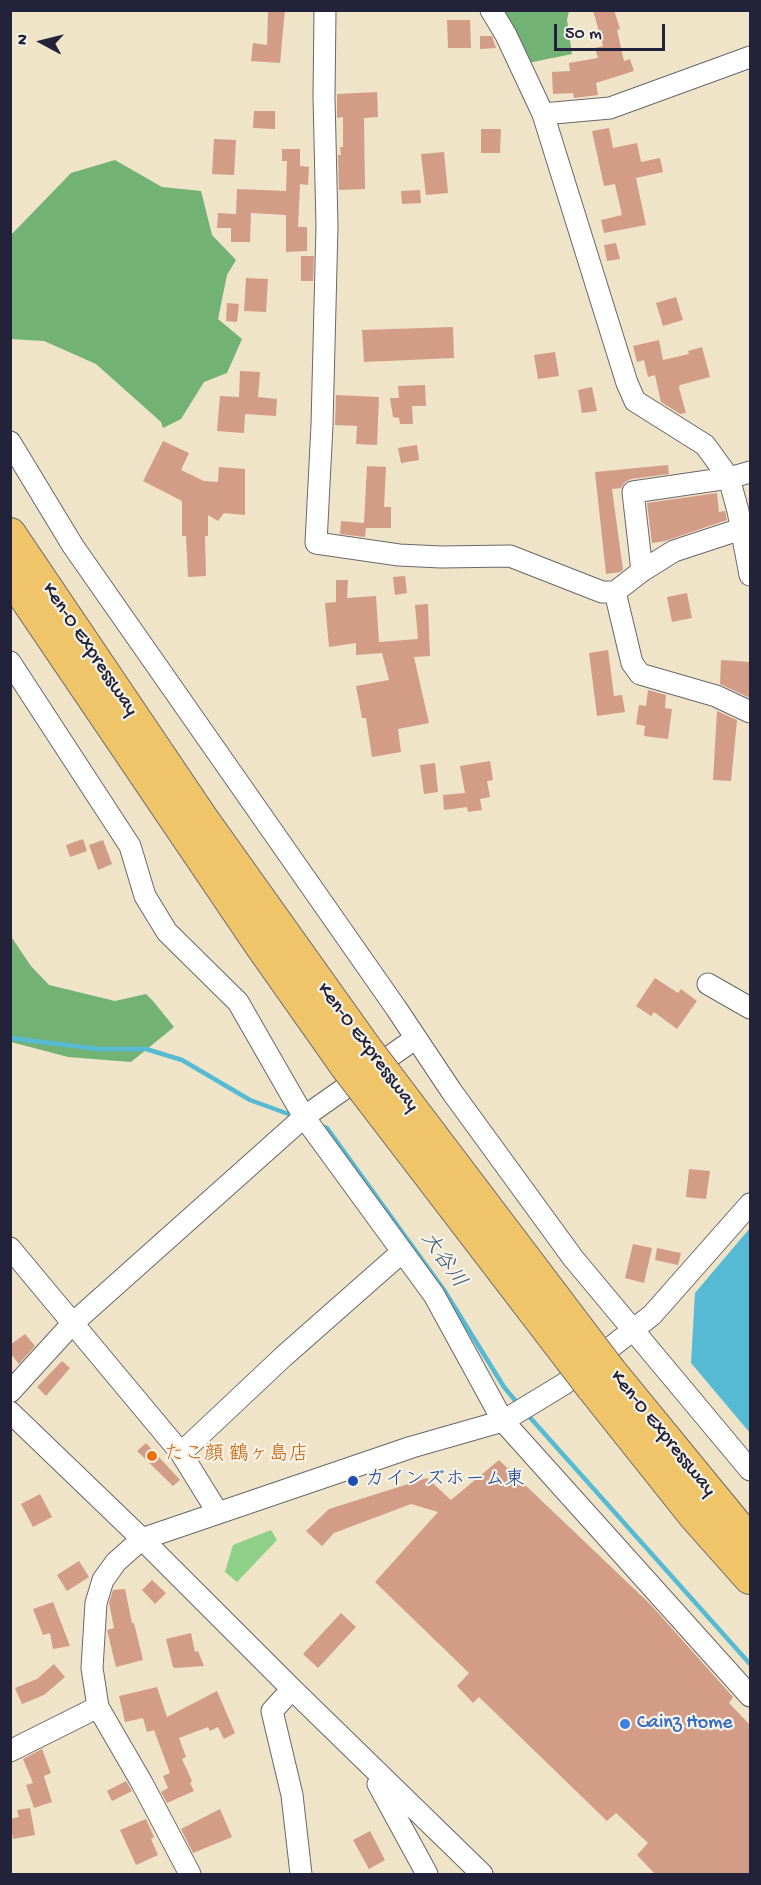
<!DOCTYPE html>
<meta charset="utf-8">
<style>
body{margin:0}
#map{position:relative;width:761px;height:1885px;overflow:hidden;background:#efe4c7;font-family:"Gochi Hand",sans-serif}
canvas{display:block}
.frame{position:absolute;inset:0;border:12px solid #22223b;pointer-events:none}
.north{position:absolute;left:12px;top:12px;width:60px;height:60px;-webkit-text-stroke:4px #f7f3e8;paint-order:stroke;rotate:277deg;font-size:16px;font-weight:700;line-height:24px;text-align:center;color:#22223b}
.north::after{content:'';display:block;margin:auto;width:21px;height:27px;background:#22223b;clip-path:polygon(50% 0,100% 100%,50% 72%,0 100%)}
.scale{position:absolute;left:554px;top:24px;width:111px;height:27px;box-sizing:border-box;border:3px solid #22223b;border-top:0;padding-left:8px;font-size:18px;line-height:21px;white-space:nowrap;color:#22223b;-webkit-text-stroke:4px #f7f3e8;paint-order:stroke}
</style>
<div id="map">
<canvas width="761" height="1885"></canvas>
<div class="frame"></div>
<div class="north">N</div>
<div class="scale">50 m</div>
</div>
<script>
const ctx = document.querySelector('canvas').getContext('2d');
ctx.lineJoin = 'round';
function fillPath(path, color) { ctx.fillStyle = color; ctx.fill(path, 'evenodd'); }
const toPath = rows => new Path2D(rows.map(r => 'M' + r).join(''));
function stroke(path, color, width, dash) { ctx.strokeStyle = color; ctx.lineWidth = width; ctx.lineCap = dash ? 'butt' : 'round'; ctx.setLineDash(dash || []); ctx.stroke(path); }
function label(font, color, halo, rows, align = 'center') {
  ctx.font = font + ' "Gochi Hand","Klee One",sans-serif'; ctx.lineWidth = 4.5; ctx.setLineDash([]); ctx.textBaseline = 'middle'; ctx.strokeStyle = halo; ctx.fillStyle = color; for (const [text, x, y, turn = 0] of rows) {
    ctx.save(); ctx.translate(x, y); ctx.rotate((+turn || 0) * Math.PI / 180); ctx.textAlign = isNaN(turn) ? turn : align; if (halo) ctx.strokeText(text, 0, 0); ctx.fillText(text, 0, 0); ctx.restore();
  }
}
fillPath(toPath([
 [271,1530,277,1540,237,1582,225,1572,233,1545]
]), '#8ed088');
fillPath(toPath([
 [503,11,569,11,567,20,572,54,528,63],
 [115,160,162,187,201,191,212,235,236,260,227,275,218,319,242,339,227,373,204,382,181,419,163,428,161,422,96,364,44,341,11,339,11,235,71,173],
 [10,935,31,966,49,985,115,1001,146,994,153,1001,174,1027,131,1062,68,1057,11,1042]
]), '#72b274');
fillPath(toPath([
 [750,1228,750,1433,691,1363,695,1293]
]), '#57bad5');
stroke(toPath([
 [10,1038,98,1049,146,1049,182,1060,250,1100,294,1116],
 [319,1125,327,1128,444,1290,504,1387,519,1405],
 [526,1413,750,1664]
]), '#57bad5', 4.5);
fillPath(toPath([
 [268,10,285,10,280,63,251,61,253,43,267,45],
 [593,10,614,10,620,29,617,30,624,61,630,59,634,71,596,83,598,95,574,98,573,93,553,94,552,72,570,71,569,63,598,58,595,48,603,46],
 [447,20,470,20,471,48,448,48],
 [480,36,492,36,496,48,480,49],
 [377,92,378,117,364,118,365,189,339,190,338,155,341,155,340,147,343,147,343,117,337,118,337,94],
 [254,111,275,111,275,129,253,128],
 [609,128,613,148,637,143,641,162,660,158,663,172,636,178,646,225,604,233,601,220,622,215,615,184,604,186,592,131],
 [481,129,501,129,500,153,481,153],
 [214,139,236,140,234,175,212,174],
 [282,149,300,149,300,166,309,167,308,185,300,184,298,227,307,227,307,251,286,252,286,215,251,213,250,242,231,242,231,228,217,228,218,213,236,214,237,189,286,191,287,161,282,161],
 [444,152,448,193,426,195,421,154],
 [420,190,421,203,402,204,401,191],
 [616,243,620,259,607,261,604,245],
 [301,256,314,256,313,281,301,281],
 [246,278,268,279,266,312,244,311],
 [676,297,683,320,663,326,656,303],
 [227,303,239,304,237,322,226,321],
 [453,327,454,358,364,362,362,330],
 [659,340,663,360,689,354,688,351,702,347,710,377,680,385,679,388,686,413,680,414,661,402,655,375,648,377,644,360,637,362,633,346],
 [555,352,559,376,538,379,534,355],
 [240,371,260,372,258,397,277,399,276,416,245,414,244,433,217,431,220,396,239,397],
 [425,385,426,406,412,406,413,424,400,424,399,418,393,417,390,398,399,398,398,386],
 [592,387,597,411,582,413,578,390],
 [336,395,379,397,377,445,356,444,357,426,335,425],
 [163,441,189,453,181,470,204,481,218,482,219,467,245,469,245,515,224,513,218,521,208,515,208,536,205,536,206,576,188,577,186,536,182,536,182,501,143,481],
 [417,445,419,460,401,463,398,448],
 [668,465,669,474,631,479,625,482,621,488,612,489,623,570,620,572,606,574,595,472],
 [367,466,386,467,384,507,391,507,391,528,366,528,365,537,340,534,341,521,364,523],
 [717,493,719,512,725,511,727,520,665,541,652,543,647,503],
 [405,576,407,593,395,595,393,577],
 [336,580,348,580,347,598,376,596,379,642,418,639,415,605,428,604,430,656,414,657,429,723,398,729,401,752,372,757,366,718,362,718,356,686,389,680,382,653,356,655,356,643,329,647,325,603,336,602],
 [687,593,692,618,672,622,667,597],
 [608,650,614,696,622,695,625,712,597,716,589,653],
 [721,660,750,662,750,698,720,684],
 [648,690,666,695,665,708,672,709,668,739,644,736,645,726,636,724,639,705,646,706],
 [717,711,737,720,731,781,713,780],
 [490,761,493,780,487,781,490,797,480,799,482,810,468,812,467,807,444,810,443,795,465,793,460,766],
 [435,763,438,792,424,794,420,765],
 [83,839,87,851,70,857,66,845],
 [103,840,112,864,98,870,89,845],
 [655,978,678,993,681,989,697,1001,677,1029,654,1012,651,1016,636,1006],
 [689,1169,710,1171,706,1199,686,1197],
 [633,1244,652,1248,644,1283,625,1278],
 [657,1248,681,1253,678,1265,655,1260],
 [25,1334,35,1346,19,1364,10,1353,10,1345],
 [62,1361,70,1368,46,1396,37,1387],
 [146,1443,180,1480,173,1486,137,1451],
 [499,1460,651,1605,733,1697,729,1703,750,1725,750,1875,656,1875,637,1855,648,1843,616,1813,607,1821,479,1697,473,1703,457,1686,469,1673,375,1582,438,1512,411,1504,334,1533,322,1546,306,1531,329,1509,427,1478,451,1500],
 [40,1494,52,1517,33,1527,21,1504],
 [79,1561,89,1577,67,1591,57,1575],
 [152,1580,166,1593,155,1604,142,1590],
 [125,1589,132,1623,134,1623,143,1660,116,1667,107,1630,114,1628,109,1603,113,1590],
 [53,1602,70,1646,53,1649,50,1633,43,1635,33,1609],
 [341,1613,356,1627,318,1668,303,1654],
 [191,1633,195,1652,198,1651,204,1666,175,1668,173,1667,166,1639],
 [54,1664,65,1677,44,1695,22,1704,15,1688,37,1679],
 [157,1687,167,1717,217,1691,235,1733,224,1739,218,1727,210,1731,208,1727,179,1738,186,1757,182,1759,192,1781,190,1783,194,1791,167,1803,161,1792,168,1788,163,1776,170,1773,154,1730,147,1732,143,1718,125,1722,119,1696],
 [42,1749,51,1773,44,1776,52,1802,34,1808,26,1785,33,1783,23,1759],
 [126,1781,132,1791,112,1801,107,1791],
 [30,1808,35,1835,13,1839,10,1819,19,1817,17,1810],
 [220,1809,232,1837,193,1853,181,1829],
 [146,1819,154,1837,151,1839,158,1855,136,1865,120,1830],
 [370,1831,385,1860,369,1869,353,1840]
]), '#d29c86');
const minor = toPath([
 [325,10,324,97,327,226,322,425,316,543,399,555,441,557,510,556,602,592,615,592,642,571,674,551,741,529],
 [491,10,506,35,543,114,627,383,635,401,705,445,729,478,738,511,750,575],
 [543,114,610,108,750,57],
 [10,442,73,546,396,1008,452,1092,573,1258,750,1470],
 [642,571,633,492,729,478,750,472],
 [615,592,632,663,640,674,716,696,750,712],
 [10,662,130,846,145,896,167,932,238,1002,304,1117,434,1295,503,1421,750,1696],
 [708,984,750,1008],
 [10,1248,181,1453,218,1513],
 [10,1392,72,1324,304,1117,416,1038],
 [10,1412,142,1539,292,1689,482,1874],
 [181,1453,284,1356,402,1252],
 [292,1689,272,1711,292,1795,301,1874],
 [10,1751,98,1707],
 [378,1784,427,1874],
 [190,1874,142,1783,98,1707,92,1668,96,1603,103,1580,116,1562,142,1539,412,1447,503,1421,564,1384,652,1315,750,1204]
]);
const highway = toPath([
 [10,534,201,817,367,1050],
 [10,575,260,944,346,1066],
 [610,1371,750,1542],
 [592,1387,694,1515,750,1578]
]);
stroke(minor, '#6a666c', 23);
stroke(highway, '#6a666c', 34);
stroke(minor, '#fff', 21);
stroke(highway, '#f0c469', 32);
const highwayBridge = toPath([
 [367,1050,610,1371],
 [346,1066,592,1387]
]);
stroke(highwayBridge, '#6a666c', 34, []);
stroke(highwayBridge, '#f0c469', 32);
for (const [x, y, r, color] of [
 [152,1456,6,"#e8710a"],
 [353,1481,6,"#1a4fb4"],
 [625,1724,6,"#3f7fe0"]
]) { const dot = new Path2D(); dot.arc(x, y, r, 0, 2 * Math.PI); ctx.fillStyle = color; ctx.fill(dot); stroke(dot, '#f7f3e8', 2); }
label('20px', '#22223b', '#f7f3e8', [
 ["Ken-O Expressway",89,650,56],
 ["Ken-O Expressway",367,1048,53],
 ["Ken-O Expressway",662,1434,51]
]);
label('20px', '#c56008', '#f7f3e8', [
 ["たこ顔 鶴ヶ島店",164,1456]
], 'left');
label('20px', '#164399', '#f7f3e8', [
 ["カインズホーム東",365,1481]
], 'left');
label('20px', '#366cbe', '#f7f3e8', [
 ["Cainz Home",637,1724]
], 'left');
label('italic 21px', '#355771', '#f7f3e8', [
 ["大谷川",442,1261,55]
]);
</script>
